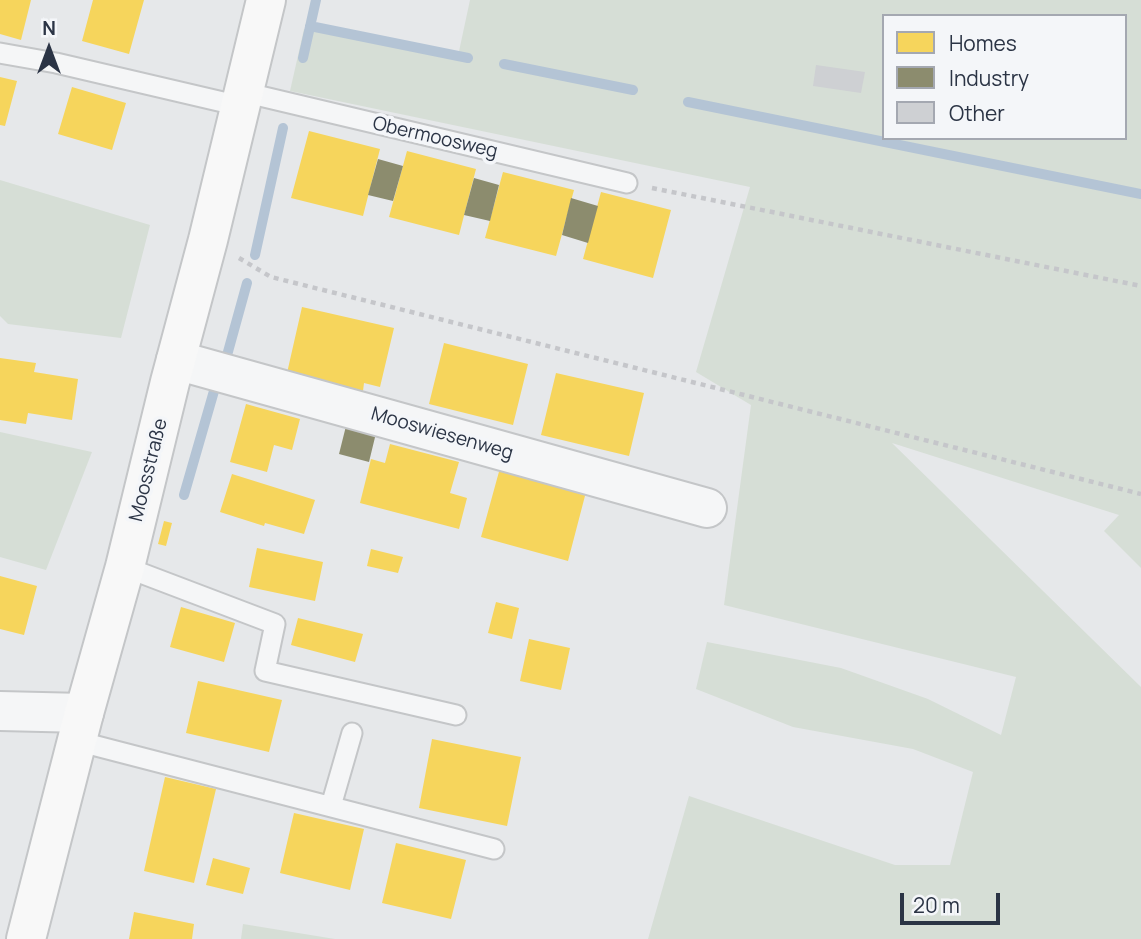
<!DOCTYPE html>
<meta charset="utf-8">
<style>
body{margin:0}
#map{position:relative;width:1141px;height:939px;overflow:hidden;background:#e6e8ea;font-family:Manrope,sans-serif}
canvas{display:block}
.legend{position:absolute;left:882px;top:14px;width:245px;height:126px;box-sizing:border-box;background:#f4f6f9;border:2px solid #a4a8b1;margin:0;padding:9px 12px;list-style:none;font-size:21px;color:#2b3445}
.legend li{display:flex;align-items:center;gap:14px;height:35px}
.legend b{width:35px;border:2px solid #a4a8b1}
.north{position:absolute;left:14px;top:14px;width:70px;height:70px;-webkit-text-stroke:5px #f4f6f9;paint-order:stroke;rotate:0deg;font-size:19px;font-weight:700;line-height:28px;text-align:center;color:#2b3445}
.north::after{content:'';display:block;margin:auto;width:24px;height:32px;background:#2b3445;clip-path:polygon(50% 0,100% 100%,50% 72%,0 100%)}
.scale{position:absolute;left:900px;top:893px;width:100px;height:32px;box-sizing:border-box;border:4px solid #2b3445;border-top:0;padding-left:9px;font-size:21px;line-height:24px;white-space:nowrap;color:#2b3445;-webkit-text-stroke:5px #f4f6f9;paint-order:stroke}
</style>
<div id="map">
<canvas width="1141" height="939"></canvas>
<ul class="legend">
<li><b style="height:19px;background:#f6d55c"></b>Homes</li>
<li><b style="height:19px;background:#8c8c6e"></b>Industry</li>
<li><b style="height:19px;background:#ced0d3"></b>Other</li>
</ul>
<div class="north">N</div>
<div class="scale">20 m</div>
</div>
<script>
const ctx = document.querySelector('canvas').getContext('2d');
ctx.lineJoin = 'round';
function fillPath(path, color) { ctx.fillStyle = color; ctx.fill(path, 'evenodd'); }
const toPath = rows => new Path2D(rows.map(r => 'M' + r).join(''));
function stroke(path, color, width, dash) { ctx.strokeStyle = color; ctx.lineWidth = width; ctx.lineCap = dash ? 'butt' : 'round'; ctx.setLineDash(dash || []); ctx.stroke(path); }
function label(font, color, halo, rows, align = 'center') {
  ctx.font = font + ' Manrope,sans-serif'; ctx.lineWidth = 7; ctx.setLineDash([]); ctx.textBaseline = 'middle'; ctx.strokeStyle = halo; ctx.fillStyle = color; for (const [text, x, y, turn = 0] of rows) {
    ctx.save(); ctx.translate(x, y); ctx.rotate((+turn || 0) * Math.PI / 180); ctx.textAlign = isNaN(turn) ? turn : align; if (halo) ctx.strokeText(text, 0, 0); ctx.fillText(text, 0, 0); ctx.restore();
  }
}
fillPath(toPath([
 [470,0,1141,0,1141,568,1104,531,1119,515,892,443,1141,687,1141,939,648,939,689,796,895,865,950,865,973,772,913,749,793,727,696,689,707,642,841,668,928,699,1001,735,1016,677,724,605,751,405,696,372,750,187,290,91,304,29,458,56],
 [884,16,1125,16,1125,138,884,138],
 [0,180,150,225,121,338,8,324,0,316],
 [0,432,92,452,46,570,0,557],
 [243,924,335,939,241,939]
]), '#d6ded6');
fillPath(toPath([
 [0,0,31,0,21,40,0,34],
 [93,0,144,0,129,54,82,41],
 [0,77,17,81,5,126,0,125],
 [72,87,126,103,112,150,58,134],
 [309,131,380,149,363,216,291,198],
 [407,151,476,169,459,235,389,217],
 [503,172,574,190,556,256,485,238],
 [601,192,671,210,653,278,583,259],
 [302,307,394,328,380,387,364,383,363,391,287,373],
 [444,343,528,364,513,425,429,404],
 [0,358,36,363,34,372,78,379,72,420,28,413,26,424,0,420],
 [556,373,644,393,629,456,541,435],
 [246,404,300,419,292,450,274,445,267,472,230,462],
 [390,444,459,462,450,493,467,498,459,529,360,503,371,459,385,463],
 [500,468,586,492,568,561,481,537],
 [232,474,315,500,304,534,265,523,264,526,220,512],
 [164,521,172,523,166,546,158,544],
 [257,548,323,562,315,601,249,587],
 [371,549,403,557,398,573,367,566],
 [0,576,37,586,24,635,0,629],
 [496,602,519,608,512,639,488,633],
 [181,607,235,623,224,662,170,647],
 [298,618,363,634,355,662,291,645],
 [529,639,570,648,561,690,520,681],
 [198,681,282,700,269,752,186,733],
 [432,739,521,757,507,826,419,808],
 [165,777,216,789,194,883,144,871],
 [294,813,364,829,350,890,280,873],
 [396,843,466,860,451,919,382,903],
 [213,858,250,868,243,894,206,885],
 [134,912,194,924,192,939,129,939]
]), '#f6d55c');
fillPath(toPath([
 [378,159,403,166,393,201,368,195],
 [474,178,499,185,490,221,464,215],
 [571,198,598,206,588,243,562,235],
 [347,422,377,429,369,462,339,454]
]), '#8c8c6e');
stroke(toPath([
 [310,26,468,58],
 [303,58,316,0],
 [504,64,633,90],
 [688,102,1141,194],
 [255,255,283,128],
 [226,359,247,283],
 [184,495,214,391]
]), '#b4c4d5', 10);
fillPath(toPath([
 [816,65,865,72,861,93,813,86]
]), '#ced0d3');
const lane = toPath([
 [0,53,56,63,240,106],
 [243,92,627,183],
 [125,567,275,624,265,671,456,715],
 [77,741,494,849],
 [331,806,352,733]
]);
const street = toPath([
 [176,360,707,508],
 [0,711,84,713]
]);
const secondary = toPath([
 [26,939,84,713,125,567,170,382,208,240,266,0]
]);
stroke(lane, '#c4c6c8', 23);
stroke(street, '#c4c6c8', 42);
stroke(secondary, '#c4c6c8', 42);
stroke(toPath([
 [652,188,1141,286],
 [239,258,271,277,1141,494]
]), '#c5c6ca', 4.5, [5, 5]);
stroke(lane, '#f5f6f7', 19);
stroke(street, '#f5f6f7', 38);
stroke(secondary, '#f8f8f8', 38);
label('19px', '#2b3445', '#f4f6f9', [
 ["Obermoosweg",435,138,13],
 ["Mooswiesenweg",442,434,16],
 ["Moosstraße",149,470,-76]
]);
</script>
